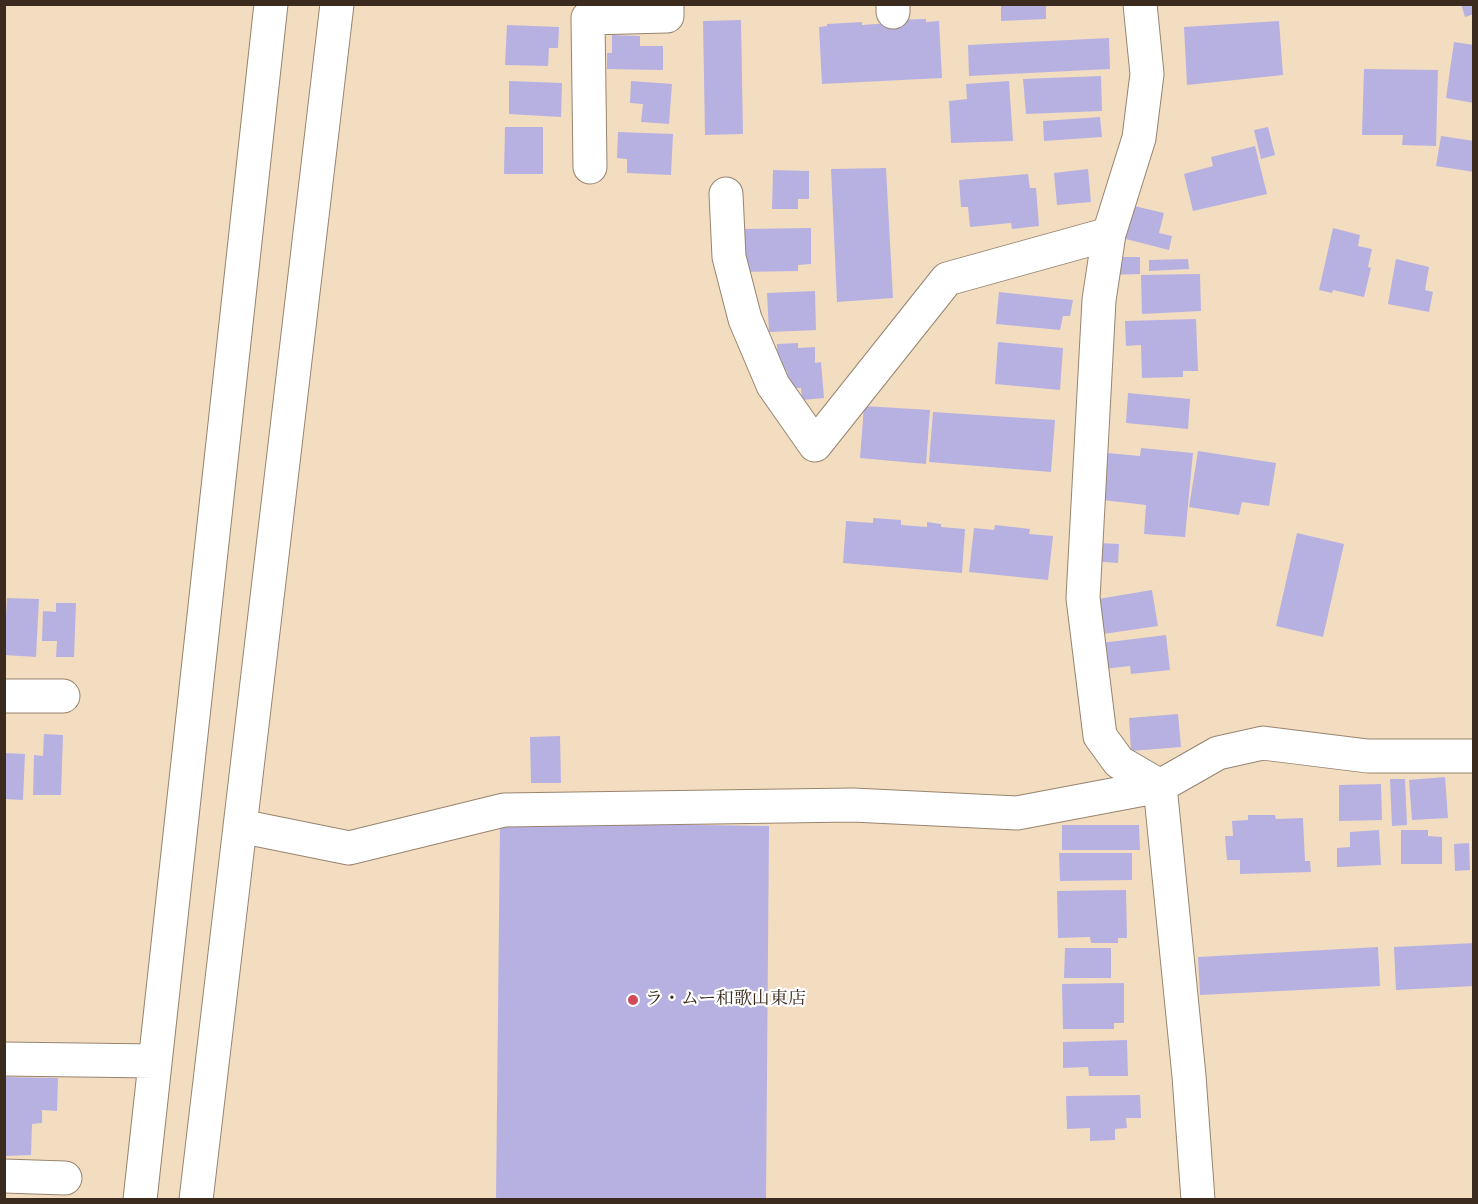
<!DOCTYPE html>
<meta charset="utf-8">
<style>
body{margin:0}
#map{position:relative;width:1478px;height:1204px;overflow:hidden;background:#f3ddc0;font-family:"IM FELL Great Primer",serif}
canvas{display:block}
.frame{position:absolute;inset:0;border:6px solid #3b2a1e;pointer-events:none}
</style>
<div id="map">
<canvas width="1478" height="1204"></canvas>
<div class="frame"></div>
</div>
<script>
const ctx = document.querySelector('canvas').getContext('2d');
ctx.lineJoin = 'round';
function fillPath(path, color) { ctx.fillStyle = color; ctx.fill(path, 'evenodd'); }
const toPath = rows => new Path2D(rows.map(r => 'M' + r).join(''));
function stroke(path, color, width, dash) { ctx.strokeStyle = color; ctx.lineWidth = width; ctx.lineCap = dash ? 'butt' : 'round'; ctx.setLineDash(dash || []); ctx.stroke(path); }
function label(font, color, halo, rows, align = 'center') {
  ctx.font = font + ' "IM FELL Great Primer","Noto Serif JP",serif'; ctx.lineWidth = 4.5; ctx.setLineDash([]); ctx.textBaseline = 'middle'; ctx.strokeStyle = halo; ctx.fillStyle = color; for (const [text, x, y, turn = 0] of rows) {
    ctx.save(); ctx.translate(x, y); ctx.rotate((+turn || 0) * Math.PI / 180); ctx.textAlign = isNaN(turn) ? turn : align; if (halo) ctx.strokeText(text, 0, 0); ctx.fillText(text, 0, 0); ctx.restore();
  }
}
fillPath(toPath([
 [1001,4,1046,4,1046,19,1001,21],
 [1461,4,1474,4,1474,14,1465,17],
 [926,19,926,22,939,21,942,78,822,84,819,27,827,26,827,24,862,22,862,25,889,23,889,20],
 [741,20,743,134,705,135,703,21],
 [1279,21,1283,75,1187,85,1184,27],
 [507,25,559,27,558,48,549,48,548,66,505,65],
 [612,35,640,36,640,46,663,46,663,70,607,69,607,53,612,53],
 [1109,38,1110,69,969,76,968,45],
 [1454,42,1474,45,1474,103,1446,98],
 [1364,69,1438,70,1436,146,1402,145,1403,135,1362,135],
 [1101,76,1102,111,1026,114,1023,79],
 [509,81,562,83,561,117,509,114],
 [631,81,672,84,669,124,641,122,643,104,630,103],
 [1009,81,1013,141,951,143,949,101,967,99,966,84],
 [1100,117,1102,137,1044,141,1043,121],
 [505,127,543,127,543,174,504,174],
 [1268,127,1275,155,1261,159,1254,130],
 [618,132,673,134,671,175,627,173,627,159,617,158],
 [1441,136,1474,141,1474,172,1436,166],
 [1255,146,1267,194,1193,211,1184,174,1213,166,1211,157],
 [886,168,893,298,837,302,831,169],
 [1088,169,1091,202,1057,205,1054,173],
 [773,170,809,171,809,199,798,199,798,209,772,209],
 [1028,174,1030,188,1036,188,1039,226,1012,229,1011,223,970,227,968,207,961,207,959,180],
 [1130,205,1164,213,1159,233,1172,236,1169,250,1122,238],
 [811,228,811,264,798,265,798,271,740,272,739,229],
 [1333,228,1360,235,1358,246,1372,249,1368,267,1371,268,1364,297,1333,290,1332,293,1319,290],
 [1116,257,1140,257,1140,274,1111,275],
 [1188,259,1189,269,1149,271,1149,260],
 [1396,259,1429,267,1425,290,1433,292,1429,312,1388,304],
 [1200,274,1201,311,1142,314,1141,275],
 [815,291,816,330,769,332,767,293],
 [999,292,1073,300,1070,316,1063,316,1060,330,996,324],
 [1196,319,1198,371,1183,371,1183,377,1142,378,1141,345,1126,346,1125,321],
 [998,342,1063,348,1060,390,995,384],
 [798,343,798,348,815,347,815,363,821,362,824,398,802,400,801,388,789,388,787,371,778,371,777,344],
 [1128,393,1190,399,1188,429,1126,423],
 [864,406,930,410,926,464,860,458],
 [933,412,1055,420,1051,472,929,462],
 [1141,448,1193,453,1185,537,1144,534,1146,505,1103,500,1107,453,1140,456],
 [1198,451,1276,463,1269,506,1242,502,1239,515,1189,507],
 [873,518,901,520,901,525,927,527,927,522,941,524,941,527,965,529,962,573,843,563,846,521,873,523],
 [995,525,1030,529,1029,534,1053,536,1048,580,969,572,974,528,994,530],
 [1297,533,1344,544,1323,637,1276,626],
 [1099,543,1119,544,1118,563,1090,561],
 [1152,590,1158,626,1103,634,1098,599],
 [7,598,39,599,36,657,4,655],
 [56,603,76,603,74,657,56,657,57,641,42,641,43,611,56,612],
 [1166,635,1170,670,1131,674,1130,666,1104,669,1101,643],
 [1178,714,1181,747,1131,751,1129,718],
 [44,734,63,735,61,795,33,795,34,755,43,756],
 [560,736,561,783,531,783,530,737],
 [4,753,25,754,23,800,4,799],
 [1445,777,1448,818,1412,820,1409,780],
 [1390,779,1405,779,1407,825,1392,826],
 [1381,784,1382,820,1339,821,1339,785],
 [1248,815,1275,815,1276,819,1303,818,1305,861,1310,861,1311,872,1240,874,1240,860,1227,860,1225,836,1233,836,1232,821,1248,820],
 [500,822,769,826,766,1200,496,1200],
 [1062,825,1139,825,1140,850,1062,850],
 [1379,830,1381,865,1337,867,1337,848,1350,847,1350,832],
 [1401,830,1428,830,1428,836,1442,837,1442,864,1401,864],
 [1469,843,1470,870,1455,871,1454,844],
 [1059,853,1132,853,1132,880,1060,881],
 [1126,890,1127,938,1118,938,1118,943,1091,943,1090,937,1058,938,1057,891],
 [1474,943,1474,986,1396,990,1394,947],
 [1378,947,1380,986,1200,995,1198,957],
 [1065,948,1111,948,1111,978,1064,978],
 [1124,983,1124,1023,1114,1023,1114,1029,1063,1029,1062,984],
 [1127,1040,1128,1076,1089,1076,1088,1067,1063,1068,1063,1042],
 [5,1077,58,1078,57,1111,42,1110,42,1123,32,1124,31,1155,5,1156],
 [1140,1095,1141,1118,1126,1118,1127,1128,1115,1129,1115,1140,1090,1141,1090,1128,1067,1129,1066,1096]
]), '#b7b1e2');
const minor = toPath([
 [893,4,893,12],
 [1140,4,1147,74,1139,138,1109,234,1099,300,1083,598,1100,736,1119,762,1160,786],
 [590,167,588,18,667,16,667,4],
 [726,194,729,257,745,319,773,385,815,445,947,279,1109,234],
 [4,696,63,696],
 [1160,786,1189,1076,1198,1200],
 [240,826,349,848,504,810,853,805,1017,813,1160,786,1218,753,1263,743,1368,756,1474,756],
 [4,1059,155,1061],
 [4,1176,65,1178],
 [140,1200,271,4],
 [196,1200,337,4]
]);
stroke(minor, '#97846f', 35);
stroke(minor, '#fff', 33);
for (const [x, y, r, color] of [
 [633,1000,6,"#d1495b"]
]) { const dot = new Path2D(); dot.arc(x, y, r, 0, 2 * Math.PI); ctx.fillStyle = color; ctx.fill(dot); stroke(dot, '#fff', 2); }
label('18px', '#3b2a1e', '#fff', [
 ["ラ・ムー和歌山東店",645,1000]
], 'left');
</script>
